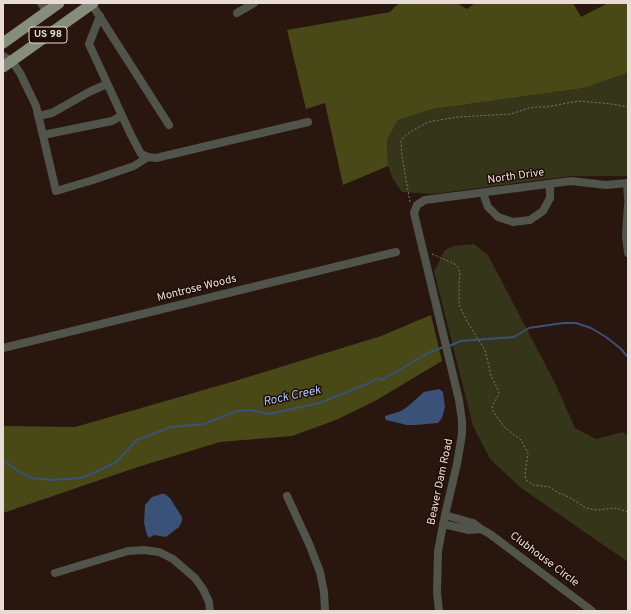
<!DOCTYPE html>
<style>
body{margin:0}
#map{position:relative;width:631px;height:614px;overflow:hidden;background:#28160f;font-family:Overpass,sans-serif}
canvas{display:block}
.frame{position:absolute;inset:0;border:4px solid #e9dbd6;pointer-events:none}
</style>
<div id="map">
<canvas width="631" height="614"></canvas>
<div class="frame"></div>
</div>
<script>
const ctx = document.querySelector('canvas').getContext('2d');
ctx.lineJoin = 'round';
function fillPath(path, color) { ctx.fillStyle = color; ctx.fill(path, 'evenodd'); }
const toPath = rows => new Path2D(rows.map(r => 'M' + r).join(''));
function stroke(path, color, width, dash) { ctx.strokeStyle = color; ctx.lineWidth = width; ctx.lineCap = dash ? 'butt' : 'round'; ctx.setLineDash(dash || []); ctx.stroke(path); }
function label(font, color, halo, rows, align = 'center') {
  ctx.font = font + ' Overpass,sans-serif'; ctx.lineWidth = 3; ctx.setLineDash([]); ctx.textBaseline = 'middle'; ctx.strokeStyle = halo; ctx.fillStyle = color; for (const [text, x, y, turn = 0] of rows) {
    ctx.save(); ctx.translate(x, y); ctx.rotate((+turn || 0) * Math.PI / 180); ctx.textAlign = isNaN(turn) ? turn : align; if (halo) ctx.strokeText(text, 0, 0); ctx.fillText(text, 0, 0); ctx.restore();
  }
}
fillPath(toPath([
 [628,73,628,176,570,176,433,194,402,192,393,179,388,166,387,140,398,120,433,109,584,88],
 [474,244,488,255,555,383,575,428,596,439,623,432,628,436,628,562,521,488,490,459,473,426,434,271,445,250,454,246]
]), '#343519');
fillPath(toPath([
 [399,3,457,3,467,9,475,3,573,3,581,17,608,3,628,3,628,73,584,88,433,109,398,120,387,140,388,166,343,185,325,103,306,109,287,30,390,12],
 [431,315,442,361,375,401,336,420,292,436,220,442,138,467,3,513,3,426,75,427,235,381,381,336]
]), '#484917');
fillPath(toPath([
 [439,389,443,392,445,407,442,418,438,423,416,425,407,425,386,420,385,418,385,416,401,411,407,407,424,392],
 [161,494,165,494,170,498,182,517,182,521,179,527,166,537,154,535,149,538,147,535,144,523,145,505,152,497]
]), '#3a5178');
stroke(toPath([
 [449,346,461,341,514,337,529,328,563,323,576,323,591,328,606,337,620,348,628,357],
 [3,460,19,472,32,478,52,480,81,478,96,472,116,462,137,440,171,427,204,424,237,411,250,410,269,414,319,403,367,384,377,378,382,380,430,352,444,347]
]), '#3a5178', 2);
stroke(toPath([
 [410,202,402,156,401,141,403,138,410,132,428,122,457,117,511,114,529,108,537,107,546,107,579,101,612,104,628,107],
 [432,254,455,264,458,267,460,274,459,283,459,305,468,323,485,350,491,376,499,392,498,396,492,406,493,411,504,427,521,440,528,453,525,474,526,480,534,485,549,487,559,493,569,497,586,508,596,510,616,508,628,512]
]), '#85756f', 1, [2, 2]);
stroke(toPath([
 [41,3,47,12],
 [91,3,169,125],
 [237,13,254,3],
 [100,16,89,44,131,135,141,154,148,157,156,158,308,122],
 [3,56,12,61,20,73,36,106,56,191,93,180,134,166,148,157],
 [38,116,52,113,89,92,107,84],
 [43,135,112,121,121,116],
 [627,183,628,199],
 [483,193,488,207,498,217,513,222,530,220,543,211,550,198,550,184],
 [628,204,626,236,628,253],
 [3,348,396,252],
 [287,496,310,546,320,572,324,592,325,611],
 [445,515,473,523,481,529,490,534,592,611],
 [443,524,469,530,481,529],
 [55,573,128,551,144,550,159,552,173,559,195,578,203,589,209,602,210,611],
 [439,611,437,592,438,551,445,515,457,464,462,434,462,421,459,400,414,213,417,205,425,200,571,181,606,185,628,183]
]), '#51544b', 8);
stroke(toPath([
 [3,43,59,3],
 [3,67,93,3]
]), '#878d7b', 11);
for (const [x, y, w] of [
 [48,35,38]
]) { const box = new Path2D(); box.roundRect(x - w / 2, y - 8, w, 16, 3); ctx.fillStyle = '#1e0d07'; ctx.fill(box); stroke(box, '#e9dbd6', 1); }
label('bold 10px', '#e9dbd6', null, [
 ["US 98",48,35]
]);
label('11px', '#e9dbd6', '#1e0d07', [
 ["North Drive",516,177,-8],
 ["Montrose Woods",197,289,-14],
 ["Beaver Dam Road",441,482,-78],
 ["Clubhouse Circle",544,560,37]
]);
label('italic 12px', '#a6c4f8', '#1e0d07', [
 ["Rock Creek",292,397,-12]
]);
</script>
